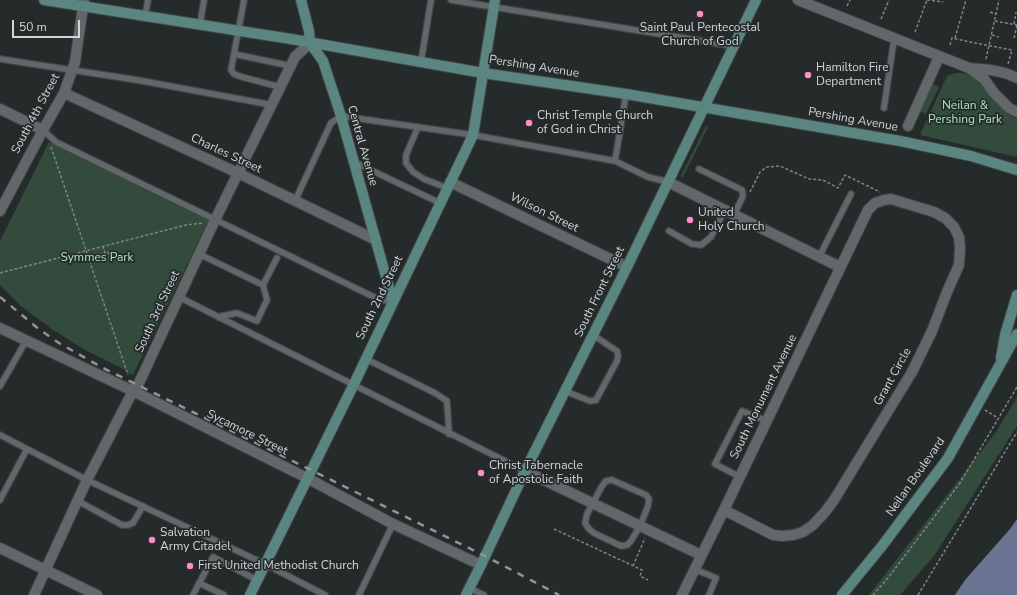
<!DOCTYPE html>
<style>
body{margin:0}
#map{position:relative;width:1017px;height:595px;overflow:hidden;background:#252a2b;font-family:"Nunito Sans",sans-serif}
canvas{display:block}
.scale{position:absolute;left:12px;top:20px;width:68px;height:18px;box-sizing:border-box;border:2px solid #d2d5d6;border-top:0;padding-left:5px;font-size:12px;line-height:14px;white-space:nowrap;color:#d2d5d6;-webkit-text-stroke:3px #252a2b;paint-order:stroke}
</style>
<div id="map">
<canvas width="1017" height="595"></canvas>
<div class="scale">50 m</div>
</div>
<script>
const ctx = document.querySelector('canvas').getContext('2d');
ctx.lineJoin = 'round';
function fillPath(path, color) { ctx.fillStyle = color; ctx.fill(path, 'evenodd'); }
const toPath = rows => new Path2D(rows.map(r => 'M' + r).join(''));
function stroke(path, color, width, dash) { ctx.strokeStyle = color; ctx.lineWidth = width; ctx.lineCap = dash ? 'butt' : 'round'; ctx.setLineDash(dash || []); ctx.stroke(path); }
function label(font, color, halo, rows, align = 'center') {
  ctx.font = font + ' "Nunito Sans",sans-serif'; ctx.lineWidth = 3.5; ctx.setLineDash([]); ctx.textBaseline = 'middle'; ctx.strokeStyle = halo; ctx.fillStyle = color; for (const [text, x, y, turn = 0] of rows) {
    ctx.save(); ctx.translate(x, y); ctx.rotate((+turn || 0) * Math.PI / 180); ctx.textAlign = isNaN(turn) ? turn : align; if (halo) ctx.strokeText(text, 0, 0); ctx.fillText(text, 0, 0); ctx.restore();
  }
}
fillPath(toPath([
 [955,73,964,73,979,80,1014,118,1017,118,1017,157,920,135,947,76],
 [925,80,939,87,926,114,911,107],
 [706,126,708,127,682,179,681,175],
 [49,142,209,220,133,375,129,373,128,375,127,371,87,351,53,330,21,306,0,285,0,241],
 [1017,397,1017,426,934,556,900,595,869,595,996,432]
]), '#324b3c');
fillPath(toPath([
 [1017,519,1017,595,955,595,965,580,1010,529]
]), '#697592');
const lane = toPath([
 [244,0,231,70,234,74,242,77,280,87],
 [451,0,733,46],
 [145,16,148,0],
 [200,24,204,0],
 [234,54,291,66],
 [0,59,137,80,272,105],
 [421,62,431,0],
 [884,108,894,39],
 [418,127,406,155,406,163,413,172,424,179,447,188],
 [43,130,56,142,378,299,393,302],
 [615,161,626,94],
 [354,162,440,203],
 [699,169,742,190,743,196,734,215],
 [295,201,331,123,341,116,473,135,599,158,615,161,648,177,668,182],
 [669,231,692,244,701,245,711,237,725,210],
 [199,254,263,285,277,258],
 [819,257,851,194],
 [179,297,525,471],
 [218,317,237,313,257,321,267,300,263,285],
 [366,359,435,393,447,401,449,434],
 [0,386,26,341],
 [565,391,590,401,596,400,617,361,618,356,617,351,593,335],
 [0,435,87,480,265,564,325,595],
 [740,477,715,464,742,411,767,421],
 [612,480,646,495,649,499,648,506,640,526,631,541,627,545,621,546,594,533,589,529,585,523,587,514,602,486,606,481,612,480],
 [0,500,27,449],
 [78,501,122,525,128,525,133,523,143,506],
 [694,569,716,578,709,595],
 [199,583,224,595],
 [469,588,484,595],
 [193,595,213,557,257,580],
 [359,595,393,524]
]);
const street = toPath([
 [798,0,969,68,991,70,1005,73,1017,78],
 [969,68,984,79,994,93,1009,108,1017,112],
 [64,93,238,173,376,240],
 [0,109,43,130],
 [908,126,939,57],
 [450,182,627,267],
 [668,182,840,267],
 [0,211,43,130,64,93,75,62,84,0],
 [0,328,133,391,307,478,393,524,481,565],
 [525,471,701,555],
 [0,548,97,595],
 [34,595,87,480,133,391,138,385,215,220,295,57,310,43],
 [682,595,724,510,868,210,875,203,884,200,891,199,934,212,945,218,954,227,959,237,960,248,959,265,947,292,932,331,912,372,834,500,825,512,813,525,803,532,793,535,782,536,773,535,724,510]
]);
const secondary = toPath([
 [44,0,291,39,483,73,626,94,900,141,971,156,1017,170],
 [301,0,309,31,310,43,323,61,341,116,393,302],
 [1001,358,1005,335,1017,295],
 [250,595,353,386,473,135,495,0],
 [466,595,481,565,525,471,627,267,756,0],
 [842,595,882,546,948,458,1017,334]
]);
stroke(lane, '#414546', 8);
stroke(street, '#414546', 12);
stroke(secondary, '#414546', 12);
stroke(toPath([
 [927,0,943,2],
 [847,6,850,0],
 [990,12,996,14],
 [881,19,889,0],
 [995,21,1017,25],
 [1014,24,1016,12],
 [915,32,927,0],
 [992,35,999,37],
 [955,38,966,0],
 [1014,38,1017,25],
 [950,45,952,38,970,42,1012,50,1008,64],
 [986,59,999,0],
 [51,147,128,375],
 [750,192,760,172,767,167,780,166,809,179,823,180,838,188,845,175,880,192],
 [103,246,105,253,108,252,110,259,103,261,101,254,105,253],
 [0,273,186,225,203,223],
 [985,410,998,418],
 [554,529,642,570,640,576,648,580],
 [633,566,645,538],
 [873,595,888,578,960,483,1017,387],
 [918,595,1017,432]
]), '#808485', 1.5, [3, 2]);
stroke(lane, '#626869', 5.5);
stroke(street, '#626869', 10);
stroke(secondary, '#5a8581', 10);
stroke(toPath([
 [0,297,40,330,59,343,103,368,311,470,485,556,559,595]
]), '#919596', 2.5, [7, 7]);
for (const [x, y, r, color] of [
 [700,14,4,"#fa8fc7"],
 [808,75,4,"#fa8fc7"],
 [529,123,4,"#fa8fc7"],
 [690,220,4,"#fa8fc7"],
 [481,473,4,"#fa8fc7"],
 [152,540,4,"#fa8fc7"],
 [190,566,4,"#fa8fc7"]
]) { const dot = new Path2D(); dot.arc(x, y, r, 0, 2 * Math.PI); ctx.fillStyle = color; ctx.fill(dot); stroke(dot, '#252a2b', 1.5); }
label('12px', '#d2d5d6', '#252a2b', [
 ["Saint Paul Pentecostal",700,28,"center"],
 ["Church of God",700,42,"center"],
 ["Hamilton Fire",816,68],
 ["Department",816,82],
 ["Christ Temple Church",537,116],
 ["of God in Christ",537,130],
 ["United",698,213],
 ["Holy Church",698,227],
 ["Christ Tabernacle",489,466],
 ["of Apostolic Faith",489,480],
 ["Salvation",160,533],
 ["Army Citadel",160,547],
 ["First United Methodist Church",198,566]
], 'left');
label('12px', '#d2d5d6', '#252a2b', [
 ["Pershing Avenue",534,67,9],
 ["South 4th Street",36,114,-62],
 ["Pershing Avenue",853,120,10],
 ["Central Avenue",362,146,74],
 ["Charles Street",226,154,25],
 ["Wilson Street",544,213,26],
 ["South Front Street",600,292,-64],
 ["South 2nd Street",380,298,-64],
 ["South 3rd Street",158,312,-65],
 ["Grant Circle",893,377,-61],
 ["South Monument Avenue",764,397,-64],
 ["Sycamore Street",247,433,26],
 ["Neilan Boulevard",916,477,-55]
]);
label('12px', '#aae3c0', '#252a2b', [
 ["Neilan &",965,106],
 ["Pershing Park",965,120],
 ["Symmes Park",97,258]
]);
</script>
